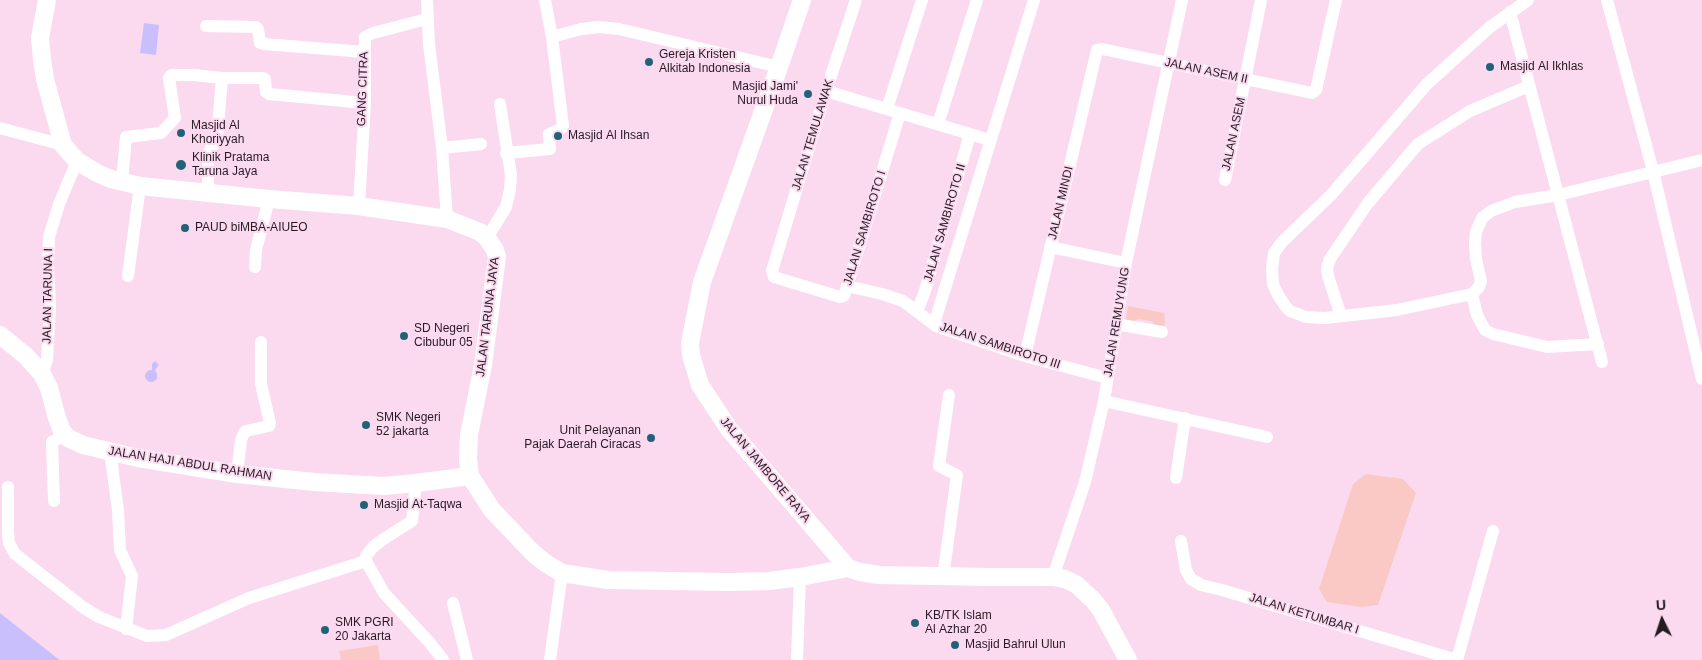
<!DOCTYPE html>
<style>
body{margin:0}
#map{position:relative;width:1702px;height:660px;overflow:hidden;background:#fbdaf0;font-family:Helvetica,sans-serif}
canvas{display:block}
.north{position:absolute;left:1637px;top:595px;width:50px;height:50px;-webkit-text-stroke:4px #fbdaf0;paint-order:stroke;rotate:356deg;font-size:14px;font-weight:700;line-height:20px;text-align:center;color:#261a22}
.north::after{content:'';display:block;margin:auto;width:18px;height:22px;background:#261a22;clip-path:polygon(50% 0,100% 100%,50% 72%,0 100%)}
</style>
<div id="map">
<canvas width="1702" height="660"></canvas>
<div class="north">U</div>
</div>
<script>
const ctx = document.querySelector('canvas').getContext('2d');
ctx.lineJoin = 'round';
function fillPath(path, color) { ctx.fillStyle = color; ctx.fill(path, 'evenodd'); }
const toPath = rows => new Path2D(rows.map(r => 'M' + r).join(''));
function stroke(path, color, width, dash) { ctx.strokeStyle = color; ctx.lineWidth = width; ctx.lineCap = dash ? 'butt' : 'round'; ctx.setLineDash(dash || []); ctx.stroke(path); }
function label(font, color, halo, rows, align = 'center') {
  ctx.font = font + ' Helvetica,sans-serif'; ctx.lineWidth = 4; ctx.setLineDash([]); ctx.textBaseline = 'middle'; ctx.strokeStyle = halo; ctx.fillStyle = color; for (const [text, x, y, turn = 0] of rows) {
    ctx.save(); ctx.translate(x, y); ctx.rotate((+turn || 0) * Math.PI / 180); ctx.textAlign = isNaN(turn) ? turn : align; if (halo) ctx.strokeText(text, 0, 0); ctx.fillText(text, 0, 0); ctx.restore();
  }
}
fillPath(toPath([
 [1128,306,1164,313,1165,322,1163,328,1156,328,1152,321,1138,319,1130,323,1125,323],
 [1366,474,1403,479,1416,493,1378,605,1361,607,1327,602,1319,589,1353,484],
 [378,645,380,660,341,660,339,651]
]), '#fbc9c5');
fillPath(toPath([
 [144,23,159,25,156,55,140,53],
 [155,361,159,365,155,370,157,374,157,379,153,382,149,382,145,378,145,374,149,370,152,370,152,364],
 [0,613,57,658,60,660,0,660]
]), '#c9bffd');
stroke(toPath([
 [427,0,429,44,442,148,447,219],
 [856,0,826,91,772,271,774,277,840,297,844,296,900,113],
 [1528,0,1490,27,1427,84,1331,195,1282,242,1274,253,1272,269,1273,284,1278,295,1286,307,1290,311,1306,317,1325,318,1397,310,1472,294,1479,287,1481,281,1476,259,1475,244,1476,232,1482,218,1491,211,1515,202,1558,195,1702,160],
 [1607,0,1653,171,1702,379],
 [1510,12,1602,362],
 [206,26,256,27,258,29,260,43,264,44,365,52],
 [552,37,581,29,599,27,619,29,779,67],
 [826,91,990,140],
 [887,109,922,0],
 [938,124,977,0],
 [0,128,63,145],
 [442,148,481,144],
 [506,153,550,149,549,134,561,129,563,126,552,37,545,0],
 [1225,180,1261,0],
 [122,181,126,137,161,133,175,118,169,78,171,75,193,75,222,78,263,78,265,79,266,92,269,94,365,103],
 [208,194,208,153,217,139,222,78],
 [359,206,365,103,365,37,373,33,427,19],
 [487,238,506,207,510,190,511,175,500,104],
 [1050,247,1126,263],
 [255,267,256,250,269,199],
 [128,276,140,186],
 [847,286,882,294,903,301,936,326,1025,356,1107,378],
 [1472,294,1477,315,1485,330,1493,334,1547,347,1598,344],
 [917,311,924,294,970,134],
 [1341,316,1328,276,1327,268,1330,259,1368,203,1418,144,1470,111,1529,86],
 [934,324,1034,0],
 [1116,324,1162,332],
 [1025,356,1097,50,1102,49,1312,93,1316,90,1336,0],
 [42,374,47,360,50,306,48,265,49,237,59,204,77,161],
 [1104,401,1267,437],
 [110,451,118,510,120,550,132,576,126,629],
 [237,474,241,440,244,433,246,431,269,426,270,423,261,384,261,342],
 [1176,478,1185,418],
 [8,487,8,532,9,543,15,554,84,608,99,617,147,636,166,635,249,598,366,561],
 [54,501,52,442,65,435],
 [1181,541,1186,570,1191,579,1201,585,1222,590,1457,660],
 [366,561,384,593,430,643,443,660],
 [366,561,366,556,372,548,382,540,412,521,416,483],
 [943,577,957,475,939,466,949,395],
 [1053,577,1085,482,1104,401,1126,263,1182,0],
 [453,603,467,660],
 [550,660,562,573],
 [797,660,800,577],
 [1457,660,1493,531]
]), '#fff', 12);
stroke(toPath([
 [47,0,40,38,42,59,45,79,63,145,77,161,97,173,111,179,140,186,269,199,359,206,447,219,480,232,487,238,495,250,497,257,483,365,469,435,468,459,470,476,492,510,534,554,547,564,562,573,608,580,728,582,769,581,800,577,848,568],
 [802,0,779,67,702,282,690,343,691,355,700,385,729,429,848,568,860,572,879,575,991,577,1053,577,1065,579,1077,585,1093,600,1101,610,1128,660],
 [0,335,26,356,42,374,49,388,57,418,62,431,68,438,83,445,138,458,237,474,314,482,384,486,416,483,470,476]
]), '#fff', 18);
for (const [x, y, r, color] of [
 [649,62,5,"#216277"],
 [1490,67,5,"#216277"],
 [808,94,5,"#216277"],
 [181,133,5,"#216277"],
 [558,136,5,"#216277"],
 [181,165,6,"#216277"],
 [185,228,5,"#216277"],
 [404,336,5,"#216277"],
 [366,425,5,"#216277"],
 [651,438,5,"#216277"],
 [364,505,5,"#216277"],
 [915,623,5,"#216277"],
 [325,630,5,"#216277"],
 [955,645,5,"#216277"]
]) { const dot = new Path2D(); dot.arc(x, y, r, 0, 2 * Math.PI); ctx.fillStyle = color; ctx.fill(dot); stroke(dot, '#fbdaf0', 2); }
label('12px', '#261a22', '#fbdaf0', [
 ["Gereja Kristen",659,55],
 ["Alkitab Indonesia",659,69],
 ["Masjid Al Ikhlas",1500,67],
 ["Masjid Jami'",798,87,"right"],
 ["Nurul Huda",798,101,"right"],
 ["Masjid Al",191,126],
 ["Khoriyyah",191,140],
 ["Masjid Al Ihsan",568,136],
 ["Klinik Pratama",192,158],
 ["Taruna Jaya",192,172],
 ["PAUD biMBA-AIUEO",195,228],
 ["SD Negeri",414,329],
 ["Cibubur 05",414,343],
 ["SMK Negeri",376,418],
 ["52 jakarta",376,432],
 ["Unit Pelayanan",641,431,"right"],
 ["Pajak Daerah Ciracas",641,445,"right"],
 ["Masjid At-Taqwa",374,505],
 ["KB/TK Islam",925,616],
 ["Al Azhar 20",925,630],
 ["SMK PGRI",335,623],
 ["20 Jakarta",335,637],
 ["Masjid Bahrul Ulun",965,645]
], 'left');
label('12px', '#261a22', '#fbdaf0', [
 ["JALAN ASEM II",1206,71,12],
 ["GANG CITRA",363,89,-88],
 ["JALAN ASEM",1234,134,-78],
 ["JALAN TEMULAWAK",813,135,-73],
 ["JALAN MINDI",1061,203,-77],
 ["JALAN SAMBIROTO II",945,223,-74],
 ["JALAN SAMBIROTO I",865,228,-73],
 ["JALAN TARUNA I",48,296,-89],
 ["JALAN TARUNA JAYA",488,317,-83],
 ["JALAN REMUYUNG",1117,322,-81],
 ["JALAN SAMBIROTO III",1000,346,18],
 ["JALAN HAJI ABDUL RAHMAN",190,464,9],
 ["JALAN JAMBORE RAYA",765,470,50],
 ["JALAN KETUMBAR I",1304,614,17]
]);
</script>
